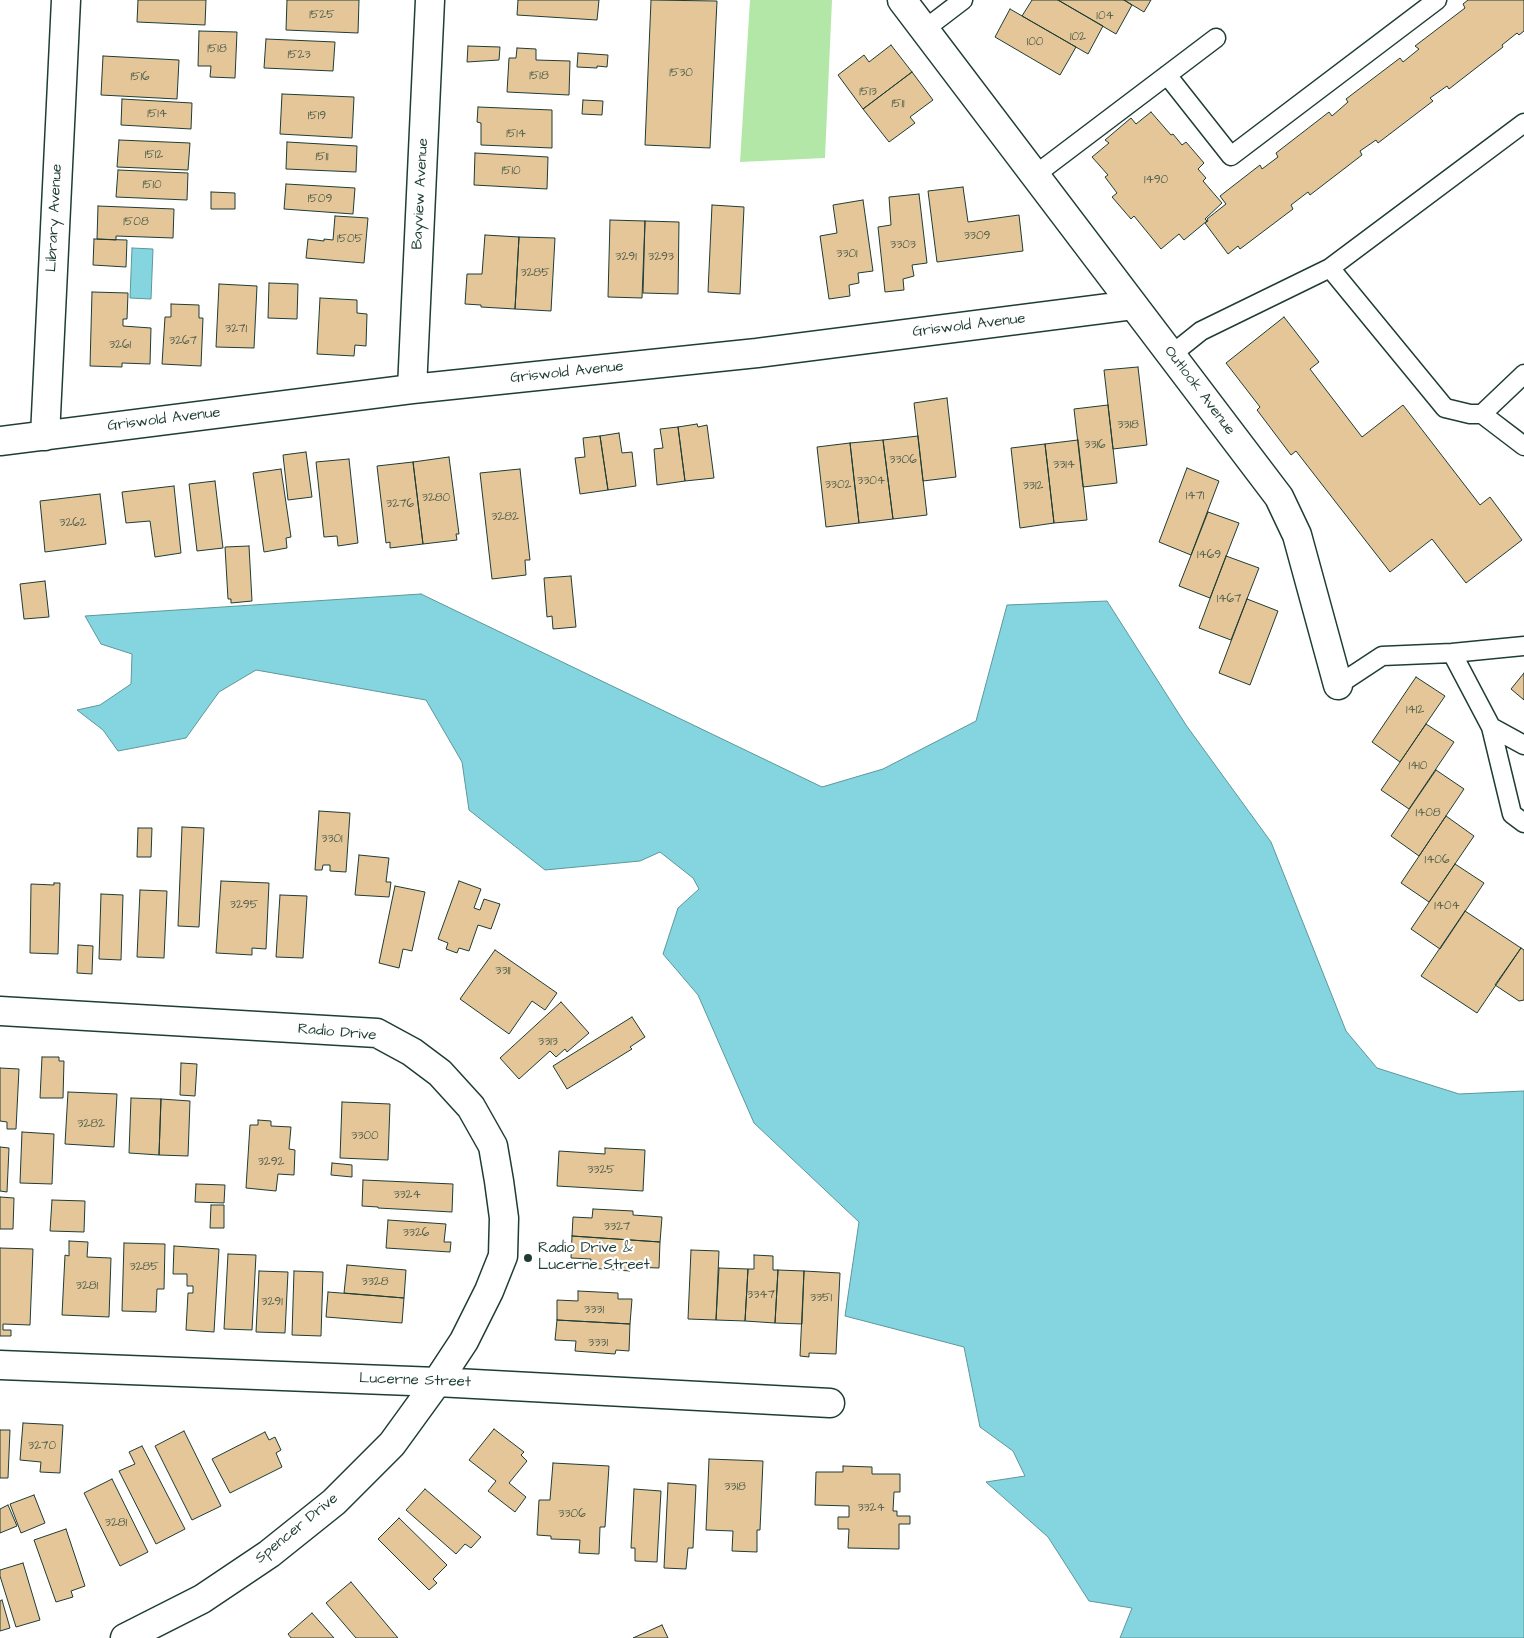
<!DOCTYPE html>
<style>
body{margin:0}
canvas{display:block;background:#fff}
</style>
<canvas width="1524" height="1638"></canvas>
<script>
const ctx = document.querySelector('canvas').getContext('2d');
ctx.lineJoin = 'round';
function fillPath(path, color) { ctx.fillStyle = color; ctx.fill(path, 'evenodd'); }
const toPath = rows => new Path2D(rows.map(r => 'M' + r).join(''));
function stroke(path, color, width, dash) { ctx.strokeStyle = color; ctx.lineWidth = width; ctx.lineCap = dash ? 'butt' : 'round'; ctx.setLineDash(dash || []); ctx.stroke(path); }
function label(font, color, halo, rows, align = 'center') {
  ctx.font = font + ' "Architects Daughter",sans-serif'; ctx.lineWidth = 4.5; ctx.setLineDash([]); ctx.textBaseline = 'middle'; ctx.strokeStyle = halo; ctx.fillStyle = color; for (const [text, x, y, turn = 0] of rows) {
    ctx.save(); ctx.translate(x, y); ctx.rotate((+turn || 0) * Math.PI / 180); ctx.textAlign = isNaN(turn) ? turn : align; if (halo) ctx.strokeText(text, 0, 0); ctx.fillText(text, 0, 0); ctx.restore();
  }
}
fillPath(toPath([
 [750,0,832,0,825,158,740,162]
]), '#b3e7a8');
const water = toPath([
 [132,248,153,249,151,299,130,298,132,248],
 [421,594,822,787,883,769,976,721,1007,605,1107,601,1186,725,1271,842,1346,1031,1377,1068,1459,1094,1524,1091,1524,1638,1120,1638,1132,1608,1089,1601,1048,1537,986,1482,1025,1476,1013,1451,980,1427,964,1347,845,1316,859,1222,754,1123,698,995,663,954,678,908,699,889,693,878,660,852,640,861,545,870,469,810,462,762,426,700,256,670,219,692,186,738,118,751,103,730,77,710,100,705,131,684,132,654,101,644,85,616,421,594]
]);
fillPath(water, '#84d5df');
stroke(water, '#5c989b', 1);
const building = toPath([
 [138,0,206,0,205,25,137,22,138,0],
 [287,0,359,0,358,33,286,30,287,0],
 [518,0,599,0,597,20,517,15,518,0],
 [651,0,717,1,710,148,645,145,651,0],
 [1032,0,1058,0,1103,26,1088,54,1022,16,1032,0],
 [1058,0,1124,0,1132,5,1116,34,1058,0],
 [1124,0,1151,0,1144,12,1124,0],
 [1468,0,1524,0,1524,31,1519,35,1517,33,1502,45,1503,47,1449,89,1447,86,1430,98,1433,101,1378,143,1376,140,1360,151,1362,155,1310,195,1308,192,1291,205,1293,209,1240,249,1238,246,1228,254,1205,223,1208,221,1207,219,1226,204,1220,196,1260,165,1262,169,1278,157,1276,153,1329,112,1332,116,1348,102,1346,99,1400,58,1403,62,1419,49,1415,46,1465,8,1463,4,1468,0],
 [1010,9,1076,47,1060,75,995,37,1010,9],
 [199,31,237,32,235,78,210,77,211,66,198,66,199,31],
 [266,39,335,42,333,71,264,68,266,39],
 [891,45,912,72,863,109,838,75,864,55,869,62,891,45],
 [468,46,500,47,499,60,467,62,468,46],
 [517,48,536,49,536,60,570,61,569,95,507,92,509,58,516,58,517,48],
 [578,53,608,55,607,67,597,66,597,68,577,67,578,53],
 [103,56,179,60,177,99,101,95,103,56],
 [912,72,933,100,910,117,915,123,889,142,863,109,912,72],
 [282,94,354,97,352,138,280,134,282,94],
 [122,99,192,103,191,129,121,125,122,99],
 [583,100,603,101,602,115,582,114,583,100],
 [478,107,552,110,552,148,481,145,481,123,477,122,478,107],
 [1151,112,1171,135,1173,134,1182,145,1186,142,1204,163,1198,169,1206,178,1203,181,1222,203,1205,219,1207,221,1184,240,1179,234,1161,249,1134,216,1131,219,1112,197,1117,193,1105,177,1108,175,1092,157,1109,143,1105,140,1131,118,1136,124,1151,112],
 [119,140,190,143,188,170,117,167,119,140],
 [287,142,357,146,356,172,286,169,287,142],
 [475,153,548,157,547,189,474,185,475,153],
 [118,170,188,173,187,200,116,197,118,170],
 [286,184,355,188,353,214,284,209,286,184],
 [963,187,968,222,1019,215,1023,251,937,262,928,191,963,187],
 [211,192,235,193,235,209,211,209,211,192],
 [919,194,927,263,912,265,914,276,903,279,904,290,885,292,878,227,891,225,889,197,919,194],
 [863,200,873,271,858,273,859,283,849,285,850,296,829,299,820,236,837,233,833,205,863,200],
 [712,205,744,207,740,294,708,292,712,205],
 [98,206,174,209,173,238,116,236,116,240,97,239,98,206],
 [335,216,368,218,364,263,306,258,308,239,324,241,324,239,333,240,335,216],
 [610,220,645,221,642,298,608,297,610,220],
 [645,221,679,222,678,294,643,293,645,221],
 [485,235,519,237,515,309,481,307,481,305,465,304,467,274,482,274,485,235],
 [519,237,555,238,551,311,515,309,519,237],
 [94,239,127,240,126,267,93,265,94,239],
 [269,283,298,284,297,319,268,318,269,283],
 [219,284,257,286,254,348,216,347,219,284],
 [92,292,128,293,127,319,123,319,123,326,151,328,150,364,122,363,122,367,90,366,92,292],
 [320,298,357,300,357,313,367,314,366,346,355,345,354,356,317,354,320,298],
 [171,304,199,305,199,318,203,318,201,366,162,364,165,317,171,317,171,304],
 [1284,317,1319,362,1310,369,1362,437,1403,405,1480,505,1490,497,1522,540,1466,583,1432,539,1390,572,1296,451,1291,455,1257,410,1260,407,1226,363,1284,317],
 [1138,367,1147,445,1113,449,1104,370,1138,367],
 [947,398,956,477,923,481,914,403,947,398],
 [1108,405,1117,483,1083,487,1074,409,1108,405],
 [697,424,698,427,707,425,714,478,685,481,678,427,697,424],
 [678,427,685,481,657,485,654,449,663,448,660,429,678,427],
 [619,433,622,453,632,452,636,486,608,490,600,436,619,433],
 [600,436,608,490,580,494,575,458,585,457,583,438,600,436],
 [918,436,927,515,893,519,883,440,918,436],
 [883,440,893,519,859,523,850,443,883,440],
 [1078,440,1087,520,1054,523,1045,444,1078,440],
 [850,443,859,523,826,527,817,447,850,443],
 [1045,444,1054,523,1020,528,1011,448,1045,444],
 [306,452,312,497,288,500,283,455,306,452],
 [449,457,459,534,456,534,457,540,423,544,413,462,449,457],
 [349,459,358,543,338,546,337,536,324,537,316,462,349,459],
 [413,462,423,544,390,548,390,542,386,543,377,466,413,462],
 [1187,468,1219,481,1191,555,1159,542,1187,468],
 [281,469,291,537,286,538,287,548,264,552,253,473,281,469],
 [520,469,530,560,525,560,526,575,492,579,480,473,520,469],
 [215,481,223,548,197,551,189,484,215,481],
 [174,486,181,553,155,557,150,521,126,523,122,492,174,486],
 [100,494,106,544,45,552,40,501,100,494],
 [1208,512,1239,523,1210,598,1179,586,1208,512],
 [249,546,252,601,231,603,231,599,228,599,225,547,249,546],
 [1226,556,1259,568,1231,640,1199,628,1226,556],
 [571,576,576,627,553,629,552,616,547,617,544,578,571,576],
 [45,581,49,617,24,619,20,584,45,581],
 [1247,599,1278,611,1250,685,1219,673,1247,599],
 [1524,673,1524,700,1511,689,1524,673],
 [1416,677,1445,696,1400,762,1372,742,1416,677],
 [1426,724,1454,742,1409,809,1381,790,1426,724],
 [1436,770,1464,789,1419,856,1391,836,1436,770],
 [319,811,350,813,346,872,330,871,330,865,323,865,322,870,315,870,319,811],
 [1446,816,1474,836,1429,902,1401,883,1446,816],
 [182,827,204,828,199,927,178,926,182,827],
 [138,828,152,828,151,857,137,857,138,828],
 [359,855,389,858,386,882,391,882,389,897,355,895,359,855],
 [1455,864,1484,883,1440,949,1411,929,1455,864],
 [221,881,269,883,266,949,252,948,252,955,216,953,221,881],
 [459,881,481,889,474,908,480,910,484,899,500,904,491,929,478,925,469,951,459,948,457,953,446,949,448,943,438,939,459,881],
 [54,883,60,883,58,954,30,953,31,884,54,885,54,883],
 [395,886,425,892,412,951,403,949,399,968,379,963,395,886],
 [140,890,167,891,164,958,137,957,140,890],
 [101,894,123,895,121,960,99,959,101,894],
 [280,895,307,896,303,958,276,957,280,895],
 [1465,911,1521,948,1477,1013,1421,976,1465,911],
 [78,945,93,946,92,974,77,973,78,945],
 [1521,948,1524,950,1524,1000,1519,1001,1495,985,1521,948],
 [495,950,557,993,545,1010,532,1001,509,1034,460,999,495,950],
 [561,1002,589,1033,567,1052,565,1049,556,1057,550,1051,519,1079,500,1058,561,1002],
 [632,1017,645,1037,630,1047,632,1049,567,1089,553,1066,632,1017],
 [42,1057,59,1057,59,1061,64,1061,63,1098,40,1098,42,1057],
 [181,1063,197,1064,195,1096,180,1095,181,1063],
 [0,1068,19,1069,16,1129,7,1129,7,1122,0,1121,0,1068],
 [68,1092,117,1094,114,1147,65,1144,68,1092],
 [131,1098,161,1099,159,1155,129,1153,131,1098],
 [161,1099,190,1101,188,1156,159,1155,161,1099],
 [342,1102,390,1104,388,1160,340,1158,342,1102],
 [258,1120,271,1121,271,1126,291,1127,289,1149,295,1150,294,1175,278,1174,276,1191,246,1188,250,1125,258,1125,258,1120],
 [22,1132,54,1134,52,1184,20,1183,22,1132],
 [0,1147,9,1148,7,1192,0,1191,0,1147],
 [605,1148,645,1150,643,1191,557,1186,559,1151,605,1154,605,1148],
 [332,1163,352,1165,352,1177,331,1175,332,1163],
 [363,1180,453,1184,452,1212,378,1208,378,1207,362,1206,363,1180],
 [196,1184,225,1185,224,1203,195,1202,196,1184],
 [0,1197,14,1198,13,1229,0,1229,0,1197],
 [52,1200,85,1201,84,1232,50,1231,52,1200],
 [211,1205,224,1205,224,1228,210,1228,211,1205],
 [593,1209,633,1211,633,1215,662,1217,660,1242,572,1236,573,1217,592,1218,593,1209],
 [388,1220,446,1224,444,1242,451,1242,450,1252,386,1248,388,1220],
 [572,1236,660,1242,659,1268,630,1267,630,1271,590,1268,591,1259,571,1258,572,1236],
 [69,1241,88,1242,87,1257,111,1258,109,1317,62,1315,65,1255,69,1256,69,1241],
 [124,1243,165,1244,164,1289,157,1289,156,1312,122,1311,124,1243],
 [174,1246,219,1249,214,1332,186,1330,188,1293,193,1293,193,1286,187,1286,187,1274,173,1274,174,1246],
 [0,1248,33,1249,30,1325,3,1324,3,1330,11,1330,11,1336,0,1336,0,1248],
 [691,1250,719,1251,716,1320,688,1319,691,1250],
 [228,1254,256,1255,252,1330,224,1329,228,1254],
 [754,1255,773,1256,773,1270,778,1270,775,1323,745,1321,748,1269,754,1269,754,1255],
 [347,1265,406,1270,404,1298,344,1293,347,1265],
 [719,1268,748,1269,745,1321,716,1320,719,1268],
 [778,1270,804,1271,802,1324,775,1323,778,1270],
 [259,1271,288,1272,285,1333,256,1332,259,1271],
 [294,1271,323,1272,321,1336,292,1335,294,1271],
 [804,1271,840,1273,836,1354,809,1353,809,1357,800,1356,804,1271],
 [578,1291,618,1293,618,1299,632,1299,630,1324,557,1320,557,1300,578,1301,578,1291],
 [328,1292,404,1298,402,1323,326,1317,328,1292],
 [557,1320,630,1324,629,1351,616,1350,615,1354,575,1351,576,1341,555,1340,557,1320],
 [23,1423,63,1425,60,1473,40,1472,41,1462,20,1460,23,1423],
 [494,1429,524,1452,521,1455,527,1461,509,1483,526,1497,515,1512,488,1491,496,1481,469,1460,494,1429],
 [0,1430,10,1430,8,1478,0,1478,0,1430],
 [184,1431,221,1506,192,1520,155,1446,184,1431],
 [265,1432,269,1440,275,1437,281,1450,276,1453,282,1467,230,1493,212,1459,265,1432],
 [142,1446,185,1529,156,1544,119,1471,135,1464,129,1452,142,1446],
 [709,1459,763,1461,760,1530,757,1530,757,1552,732,1551,733,1531,706,1530,709,1459],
 [553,1463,609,1466,605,1527,600,1527,599,1554,579,1553,580,1540,551,1539,551,1536,537,1535,539,1500,550,1500,553,1463],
 [843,1466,872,1467,872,1474,900,1474,900,1492,894,1492,893,1511,897,1511,897,1516,910,1516,910,1524,899,1524,899,1549,848,1548,849,1529,838,1529,838,1517,849,1517,849,1506,815,1505,816,1472,843,1472,843,1466],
 [112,1479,148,1552,120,1566,84,1493,112,1479],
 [668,1483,696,1485,693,1548,688,1548,686,1569,664,1568,668,1483],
 [425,1489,481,1537,471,1548,465,1544,456,1554,406,1510,425,1489],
 [634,1489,661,1491,657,1562,635,1561,635,1548,631,1548,634,1489],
 [34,1495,45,1523,21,1533,10,1504,34,1495],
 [8,1505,17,1526,0,1533,0,1509,8,1505],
 [399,1518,447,1565,433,1579,437,1583,429,1590,378,1539,399,1518],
 [66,1529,85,1586,71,1591,73,1597,56,1602,34,1540,66,1529],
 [23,1563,40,1620,16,1627,0,1576,0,1570,23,1563],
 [351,1582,398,1638,356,1638,326,1603,351,1582],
 [2,1600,10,1628,0,1631,0,1601,2,1600],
 [312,1613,334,1638,291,1638,288,1634,312,1613],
 [662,1625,668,1638,633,1638,662,1625]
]);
fillPath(building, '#e4c698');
stroke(building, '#1f3d34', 1);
const lane = toPath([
 [925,29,963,0],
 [1167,75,1231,156,1437,0],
 [1035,175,1216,38],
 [1330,268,1445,408,1470,414,1482,414,1524,446],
 [1171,355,1201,331,1330,268,1524,123],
 [1482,414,1524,374],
 [1452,653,1491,727,1512,814,1524,823],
 [1338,685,1382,656,1452,653,1524,646],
 [1491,727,1524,745]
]);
const street = toPath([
 [902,0,1279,497,1297,535,1338,685],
 [412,389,430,0],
 [45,436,66,0],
 [0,441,412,389,757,353,1133,305],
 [0,1011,377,1033,412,1052,440,1073,471,1107,493,1146,499,1181,504,1218,503,1256,489,1291,464,1341,437,1382,392,1444,334,1502,269,1554,202,1599,125,1638],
 [0,1365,437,1382,830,1403]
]);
stroke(lane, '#1f3d34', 21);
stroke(street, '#1f3d34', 31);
stroke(lane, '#fff', 18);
stroke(street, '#fff', 28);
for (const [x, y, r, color] of [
 [528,1258,5,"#1f3d34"]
]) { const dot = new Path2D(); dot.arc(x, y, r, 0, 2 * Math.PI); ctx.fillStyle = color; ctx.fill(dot); stroke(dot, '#fff', 2); }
label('12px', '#505f4d', null, [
 ["1525",322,15],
 ["104",1105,16],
 ["102",1078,37],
 ["100",1035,42],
 ["1518",217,49],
 ["1523",299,55],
 ["1530",681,73],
 ["1518",539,76],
 ["1516",140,77],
 ["1513",868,92],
 ["1511",898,104],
 ["1514",157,114],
 ["1519",317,116],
 ["1514",516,134],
 ["1512",154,155],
 ["1511",322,157],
 ["1510",511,171],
 ["1490",1156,180],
 ["1510",152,185],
 ["1509",320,199],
 ["1508",136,222],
 ["3309",977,236],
 ["1505",350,239],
 ["3303",903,245],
 ["3301",847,254],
 ["3291",626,257],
 ["3293",661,257],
 ["3285",535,273],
 ["3271",236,329],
 ["3267",183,341],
 ["3261",120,345],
 ["3318",1128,425],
 ["3316",1095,445],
 ["3306",903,460],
 ["3314",1064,465],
 ["3304",871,481],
 ["3302",838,485],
 ["3312",1033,486],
 ["1471",1195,496],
 ["3280",436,498],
 ["3276",400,504],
 ["3282",505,517],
 ["3262",73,523],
 ["1469",1209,555],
 ["1467",1229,599],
 ["1412",1415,710],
 ["1410",1418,766],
 ["1408",1428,813],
 ["3301",332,839],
 ["1406",1437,860],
 ["3295",244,905],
 ["1404",1447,906],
 ["3311",503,971],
 ["3313",548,1042],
 ["3282",91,1124],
 ["3300",365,1136],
 ["3292",271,1162],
 ["3325",601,1170],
 ["3324",407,1195],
 ["3327",617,1227],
 ["3326",416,1233],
 ["3285",144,1267],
 ["3328",375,1282],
 ["3281",87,1286],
 ["3347",761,1295],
 ["3351",821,1298],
 ["3291",272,1302],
 ["3331",594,1310],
 ["3331",598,1343],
 ["3270",42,1446],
 ["3318",735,1487],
 ["3324",871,1508],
 ["3306",572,1514],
 ["3281",116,1523]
]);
label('15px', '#1f3d34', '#fff', [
 ["Bayview Avenue",421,194,-87],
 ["Library Avenue",55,218,-87],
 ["Griswold Avenue",969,326,-7],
 ["Griswold Avenue",567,373,-6],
 ["Outlook Avenue",1199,391,53],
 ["Griswold Avenue",164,420,-7],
 ["Radio Drive",337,1033,5],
 ["Lucerne Street",415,1381,2],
 ["Spencer Drive",297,1529,-39]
]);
label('15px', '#1f3d34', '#fff', [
 ["Radio Drive &",538,1249],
 ["Lucerne Street",538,1266]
], 'left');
</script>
